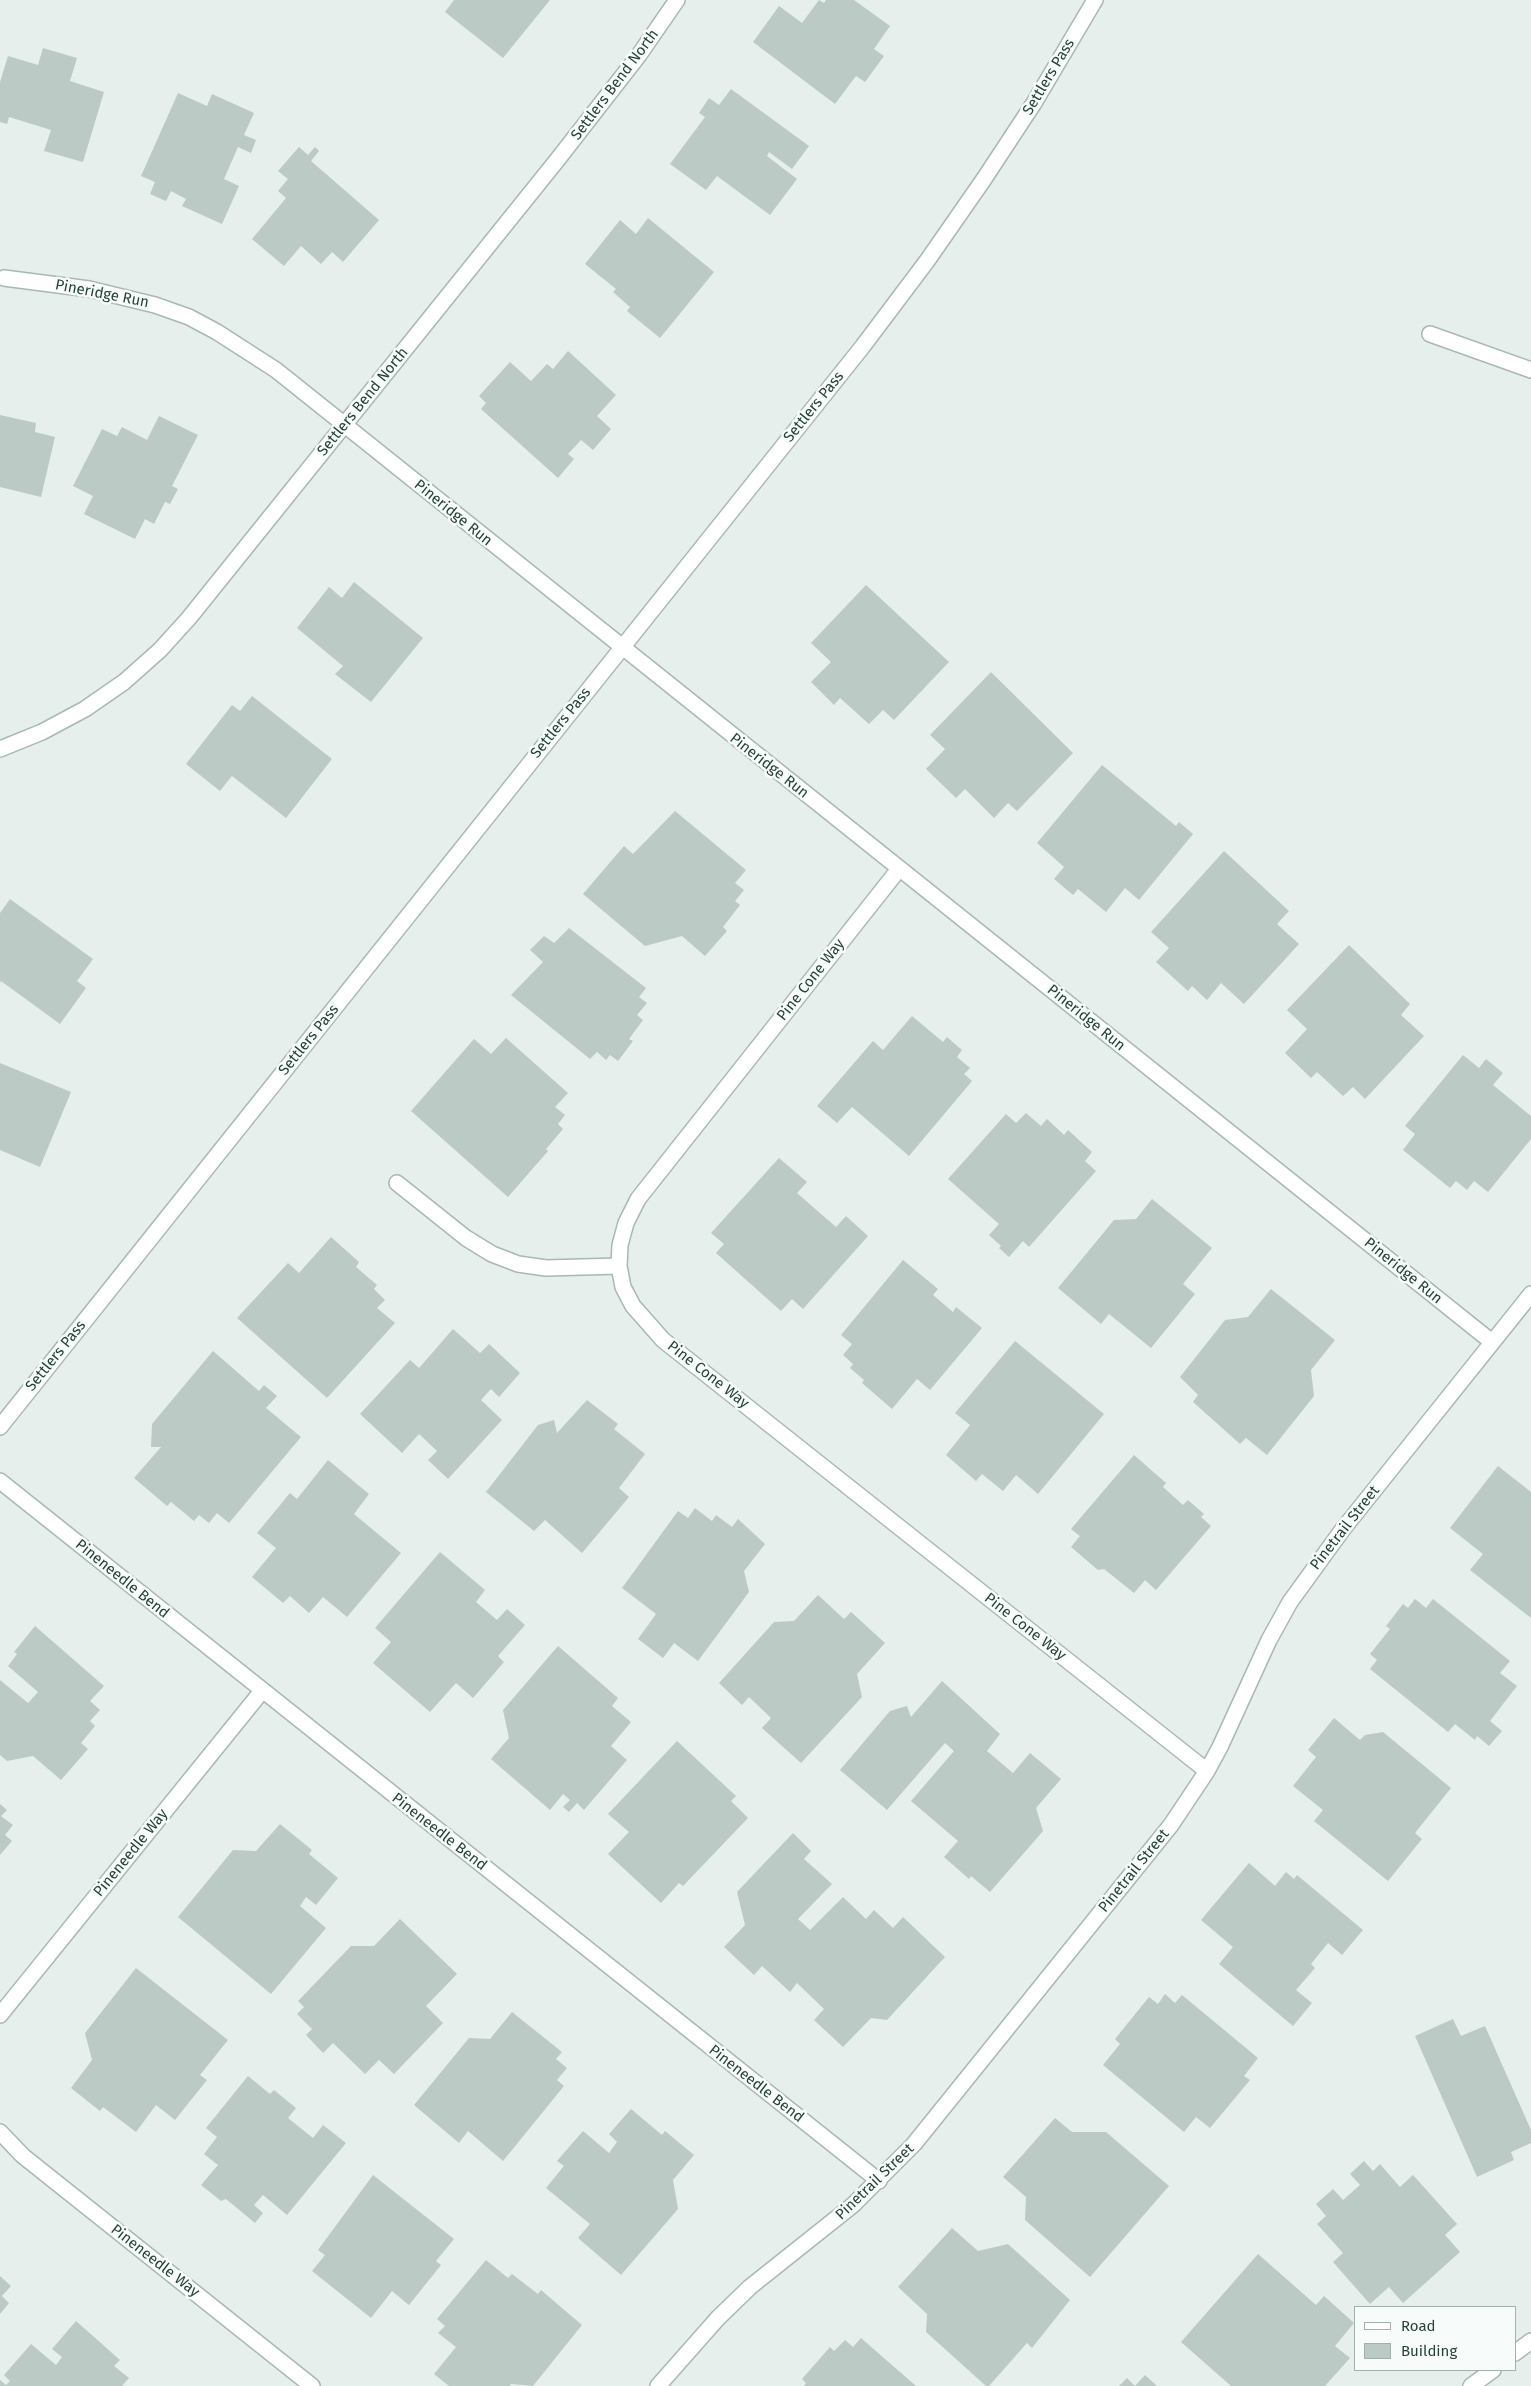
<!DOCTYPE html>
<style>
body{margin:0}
#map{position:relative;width:1531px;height:2386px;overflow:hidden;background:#e6efeb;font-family:"Fira Sans",sans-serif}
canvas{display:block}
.legend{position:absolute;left:1354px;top:2306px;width:162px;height:65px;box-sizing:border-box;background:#f7fbf9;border:1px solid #a3b1ad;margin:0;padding:6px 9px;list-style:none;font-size:15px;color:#24423a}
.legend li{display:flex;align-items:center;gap:10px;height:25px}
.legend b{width:25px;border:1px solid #a3b1ad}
</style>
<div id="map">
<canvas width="1531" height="2386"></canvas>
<ul class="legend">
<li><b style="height:6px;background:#fff"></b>Road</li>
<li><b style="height:14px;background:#bbcac4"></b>Building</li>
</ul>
</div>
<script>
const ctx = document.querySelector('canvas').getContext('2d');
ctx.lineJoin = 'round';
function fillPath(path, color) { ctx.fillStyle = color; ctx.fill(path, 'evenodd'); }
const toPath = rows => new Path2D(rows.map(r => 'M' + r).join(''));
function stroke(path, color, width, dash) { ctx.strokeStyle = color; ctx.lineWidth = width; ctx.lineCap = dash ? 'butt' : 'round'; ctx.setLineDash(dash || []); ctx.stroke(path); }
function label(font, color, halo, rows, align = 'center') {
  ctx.font = font + ' "Fira Sans",sans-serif'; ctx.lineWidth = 5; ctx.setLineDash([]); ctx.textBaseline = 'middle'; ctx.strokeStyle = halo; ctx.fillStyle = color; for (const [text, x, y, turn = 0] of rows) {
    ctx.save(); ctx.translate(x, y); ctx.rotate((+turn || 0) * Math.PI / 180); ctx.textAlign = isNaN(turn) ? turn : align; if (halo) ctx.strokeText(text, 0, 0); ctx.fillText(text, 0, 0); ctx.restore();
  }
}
fillPath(toPath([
 [454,0,550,0,503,58,445,12],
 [819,0,824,3,826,0,854,0,890,26,874,49,884,56,865,82,856,76,835,104,753,42,779,6,802,23],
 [43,48,77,58,70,81,104,92,83,162,44,151,51,130,9,117,7,124,0,122,0,82,8,56,38,65],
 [731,89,809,146,792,169,769,152,767,156,797,179,770,215,717,176,706,190,670,164,705,117,699,113,709,98,719,105],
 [178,93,207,106,212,94,254,113,244,135,256,140,251,153,238,147,224,179,239,186,222,224,182,206,186,199,171,191,166,201,150,194,155,182,141,176],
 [299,147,308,155,315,147,319,151,311,161,379,220,343,262,332,252,321,264,301,246,284,266,252,239,286,198,278,191,288,179,278,171],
 [648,218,714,272,660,338,627,311,630,307,613,292,616,289,585,264,620,220,636,234],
 [568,351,616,395,597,416,611,429,593,450,581,440,568,454,574,459,558,478,481,409,486,403,479,396,510,362,531,381,547,364,553,369],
 [0,415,36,423,35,432,55,437,41,497,0,487],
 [159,416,198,435,172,486,178,489,170,504,165,502,154,524,145,519,135,539,84,514,93,496,73,486,102,429,117,436,122,427,147,440],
 [354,582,423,638,371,702,335,674,343,666,297,628,329,587,342,598],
 [866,585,949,662,894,720,883,710,869,724,840,698,834,705,811,682,831,662,811,643],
 [991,672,1073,753,1017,811,1008,803,994,818,965,789,956,798,926,769,945,749,930,735],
 [252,696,332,759,286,818,232,776,220,791,186,764,232,705,240,711],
 [1102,765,1176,826,1179,822,1193,834,1139,900,1125,888,1106,912,1078,889,1073,895,1054,879,1064,867,1037,843],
 [675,811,746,870,735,883,744,890,735,901,740,905,723,927,727,931,705,956,682,936,645,946,583,894,624,846,633,854],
 [1224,851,1289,911,1277,924,1299,944,1244,1004,1221,983,1207,1000,1192,986,1188,991,1156,962,1169,948,1151,932],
 [10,899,93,959,77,981,86,988,60,1024,1,981,0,983,0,913],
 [569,928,646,988,639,997,647,1003,637,1015,643,1020,629,1039,633,1041,618,1061,610,1055,606,1060,597,1052,590,1059,511,995,543,962,530,950,544,936,554,943],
 [1349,945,1410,1004,1401,1015,1424,1036,1365,1099,1353,1087,1343,1096,1317,1072,1311,1078,1285,1053,1307,1029,1287,1010],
 [912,1016,943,1042,947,1037,962,1050,957,1057,970,1068,964,1074,972,1081,909,1156,852,1107,837,1123,817,1106,873,1041,883,1050],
 [506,1038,568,1093,555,1107,565,1115,558,1124,563,1129,546,1149,548,1151,508,1197,411,1111,474,1039,491,1054],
 [1463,1055,1479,1068,1486,1059,1503,1073,1493,1085,1531,1116,1531,1139,1488,1192,1474,1181,1467,1190,1456,1181,1450,1188,1403,1150,1415,1134,1405,1126],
 [0,1063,71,1092,40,1167,0,1150],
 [1026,1113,1041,1126,1047,1119,1064,1135,1068,1130,1092,1152,1085,1161,1096,1171,1029,1247,1023,1241,1009,1257,999,1248,1001,1246,989,1235,999,1224,948,1179,1006,1114,1016,1123],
 [779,1158,807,1182,797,1193,836,1227,846,1216,868,1236,803,1309,792,1299,781,1311,716,1253,724,1244,711,1233],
 [1152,1199,1212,1248,1183,1284,1195,1294,1151,1348,1109,1314,1101,1324,1058,1288,1114,1220,1136,1219],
 [331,1237,359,1262,356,1267,377,1285,374,1289,385,1300,377,1308,395,1323,327,1398,237,1318,288,1263,299,1273],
 [903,1260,938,1289,933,1295,953,1312,956,1307,982,1328,930,1390,917,1379,892,1409,862,1383,864,1380,850,1368,853,1364,843,1355,852,1344,841,1335],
 [1271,1289,1335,1340,1311,1370,1314,1396,1267,1455,1246,1438,1240,1444,1193,1402,1198,1395,1180,1377,1225,1320,1248,1317],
 [453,1329,480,1353,489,1344,520,1373,499,1397,491,1389,481,1400,502,1420,448,1479,428,1460,437,1451,419,1434,402,1453,360,1414,410,1360,419,1368],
 [1015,1341,1104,1414,1038,1494,1016,1475,1003,1491,982,1474,976,1481,946,1455,970,1425,955,1413],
 [213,1351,259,1391,264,1385,277,1396,266,1408,301,1437,229,1523,217,1513,209,1523,199,1515,194,1521,171,1502,167,1506,134,1478,161,1447,151,1447,152,1424],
 [587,1400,618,1424,614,1429,645,1454,619,1488,629,1497,582,1553,545,1520,534,1531,486,1492,538,1425,554,1420,557,1433],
 [1134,1455,1166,1483,1163,1487,1183,1505,1188,1500,1204,1514,1201,1517,1211,1526,1156,1590,1145,1580,1134,1593,1104,1569,1098,1570,1071,1547,1080,1536,1071,1529],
 [328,1460,369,1494,354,1514,401,1553,347,1617,323,1597,309,1613,290,1596,283,1603,252,1577,276,1548,257,1533,290,1493,297,1499],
 [1498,1466,1531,1492,1531,1618,1470,1570,1483,1554,1450,1528],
 [695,1508,712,1521,716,1515,732,1527,738,1519,765,1544,744,1571,749,1592,698,1661,674,1643,663,1658,638,1639,656,1614,622,1588,678,1511,688,1518],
 [440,1552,485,1590,476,1602,497,1620,507,1609,525,1625,498,1656,504,1662,473,1698,456,1683,430,1712,373,1663,391,1642,375,1628],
 [818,1595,844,1619,851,1612,885,1643,857,1674,862,1697,801,1763,762,1728,771,1718,749,1697,742,1705,719,1683,774,1622,794,1621],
 [1415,1599,1426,1608,1433,1599,1510,1661,1500,1673,1517,1686,1490,1721,1502,1731,1489,1746,1477,1736,1475,1740,1455,1724,1448,1732,1370,1669,1377,1660,1370,1654,1390,1629,1386,1626,1403,1604,1408,1608],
 [35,1626,104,1686,90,1701,100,1710,90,1721,95,1726,81,1743,88,1749,61,1780,33,1756,7,1761,0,1755,0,1680,28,1703,38,1692,8,1666,17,1654,14,1652],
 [558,1646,618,1698,612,1706,631,1722,611,1746,627,1760,584,1810,577,1803,569,1812,563,1807,570,1800,563,1794,550,1810,491,1759,509,1738,503,1710],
 [942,1681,1000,1734,987,1751,1013,1773,1030,1753,1061,1779,1036,1808,1043,1831,990,1892,971,1876,969,1879,944,1857,958,1841,911,1801,954,1751,945,1743,887,1810,840,1770,890,1711,907,1706,911,1717],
 [1334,1718,1360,1740,1365,1735,1383,1732,1451,1788,1415,1833,1422,1839,1388,1881,1314,1821,1323,1810,1293,1786,1316,1757,1308,1750],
 [677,1741,736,1796,731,1801,748,1818,683,1886,679,1883,661,1903,608,1854,629,1832,608,1814],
 [0,1804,7,1810,1,1816,13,1825,5,1835,12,1841,0,1855],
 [280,1824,312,1850,309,1854,338,1878,316,1905,306,1897,300,1906,326,1928,271,1994,178,1917,233,1850,256,1851],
 [793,1833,811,1851,804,1859,832,1884,798,1919,810,1930,843,1897,866,1919,874,1910,893,1928,903,1917,945,1957,887,2020,871,2018,843,2047,814,2020,824,2009,797,1983,790,1992,762,1966,754,1975,724,1947,745,1925,737,1892],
 [1249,1863,1275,1886,1286,1872,1294,1879,1297,1875,1363,1930,1342,1955,1328,1943,1311,1964,1315,1968,1296,1990,1312,2003,1293,2026,1219,1964,1233,1947,1201,1920],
 [400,1919,457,1974,426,2006,443,2023,394,2074,379,2060,365,2074,333,2043,323,2053,306,2035,312,2029,297,2014,304,2007,298,2001,351,1946,374,1946],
 [136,1968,228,2040,200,2075,207,2080,175,2120,156,2105,136,2132,103,2107,100,2111,71,2088,92,2060,85,2033],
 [1165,1994,1175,2003,1182,1995,1258,2058,1244,2076,1250,2080,1210,2128,1196,2117,1184,2132,1103,2065,1120,2044,1115,2039,1149,1997,1158,2004],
 [512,2012,562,2052,556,2059,567,2068,557,2080,564,2086,503,2161,468,2131,459,2143,414,2105,469,2038,490,2039],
 [1453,2019,1461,2036,1485,2026,1531,2130,1531,2143,1511,2152,1514,2160,1477,2177,1415,2036],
 [248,2076,270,2094,274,2090,296,2108,288,2118,313,2138,323,2125,346,2143,287,2215,263,2195,254,2205,263,2213,255,2223,226,2199,221,2201,201,2185,218,2165,204,2154,217,2137,206,2128],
 [631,2109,662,2135,665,2131,694,2155,673,2180,678,2209,621,2275,578,2238,590,2224,546,2188,564,2166,557,2161,583,2131,609,2153,617,2142,609,2134],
 [1055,2118,1072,2132,1106,2132,1169,2186,1090,2277,1025,2220,1026,2197,1003,2177],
 [1364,2161,1373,2171,1380,2164,1400,2187,1413,2175,1457,2224,1445,2235,1460,2252,1403,2303,1389,2287,1370,2304,1333,2262,1343,2253,1317,2224,1326,2216,1316,2204,1333,2189,1343,2200,1360,2185,1350,2174],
 [373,2175,454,2239,436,2261,441,2265,409,2305,392,2291,371,2318,312,2271,325,2255,318,2250],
 [952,2228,978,2251,1008,2244,1070,2300,1032,2348,1027,2343,989,2386,986,2386,926,2332,927,2314,898,2287],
 [1258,2254,1316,2305,1324,2296,1354,2323,1335,2346,1350,2358,1325,2386,1231,2386,1181,2342],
 [486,2260,508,2278,512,2274,538,2294,541,2290,582,2325,533,2386,511,2384,510,2386,449,2386,434,2374,456,2347,438,2333,445,2326,437,2319],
 [0,2276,11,2286,2,2296,9,2303,0,2314],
 [76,2321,120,2360,114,2366,129,2378,122,2386,0,2386,0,2380,6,2385,10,2381,4,2375,31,2344,56,2365,62,2357,52,2349],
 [861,2338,916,2386,804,2386,806,2383,802,2379,830,2347,834,2351,845,2340,853,2347],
 [1145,2375,1157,2386,1119,2386,1127,2378,1135,2386]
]), '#bbcac4');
const minor = toPath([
 [4,278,89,289,155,305,189,317,217,332,276,370,1492,1342],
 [1430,334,1531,370],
 [0,749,42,732,85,709,124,682,160,650,189,618,558,159,639,55,677,0],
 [899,869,638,1199,626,1223,620,1245,619,1266,623,1287,633,1306,663,1340,1207,1771],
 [397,1183,466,1238,492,1254,518,1264,546,1268,619,1266],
 [0,1481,879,2181],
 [0,2015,262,1691],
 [0,2132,23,2156,312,2386],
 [1515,2353,1531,2341],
 [658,2386,718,2318,750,2287,853,2205,914,2144,1171,1825,1207,1771,1220,1747,1269,1640,1290,1602,1343,1529,1531,1294],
 [1471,2386,1493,2370]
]);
const tertiary = toPath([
 [0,1427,863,346,927,261,984,179,1034,103,1095,0]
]);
stroke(minor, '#a8b8b2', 18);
stroke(tertiary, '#a8b8b2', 18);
stroke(minor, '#fff', 15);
stroke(tertiary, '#fff', 15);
label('15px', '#24423a', '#f7fbf9', [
 ["Settlers Pass",1049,77,-59],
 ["Settlers Bend North",615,85,-53],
 ["Pineridge Run",102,294,11],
 ["Settlers Bend North",363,402,-51],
 ["Settlers Pass",814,407,-51],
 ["Pineridge Run",453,513,39],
 ["Settlers Pass",561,723,-51],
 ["Pineridge Run",769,766,38],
 ["Pine Cone Way",811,980,-52],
 ["Pineridge Run",1086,1018,39],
 ["Settlers Pass",309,1040,-51],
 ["Pineridge Run",1403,1271,39],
 ["Settlers Pass",56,1356,-51],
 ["Pine Cone Way",708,1375,38],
 ["Pinetrail Street",1345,1528,-52],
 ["Pineneedle Bend",122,1579,39],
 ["Pine Cone Way",1025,1627,38],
 ["Pineneedle Bend",439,1832,38],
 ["Pineneedle Way",131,1853,-51],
 ["Pinetrail Street",1134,1871,-51],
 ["Pineneedle Bend",756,2084,38],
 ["Pinetrail Street",875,2182,-44],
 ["Pineneedle Way",155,2261,38]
]);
</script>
